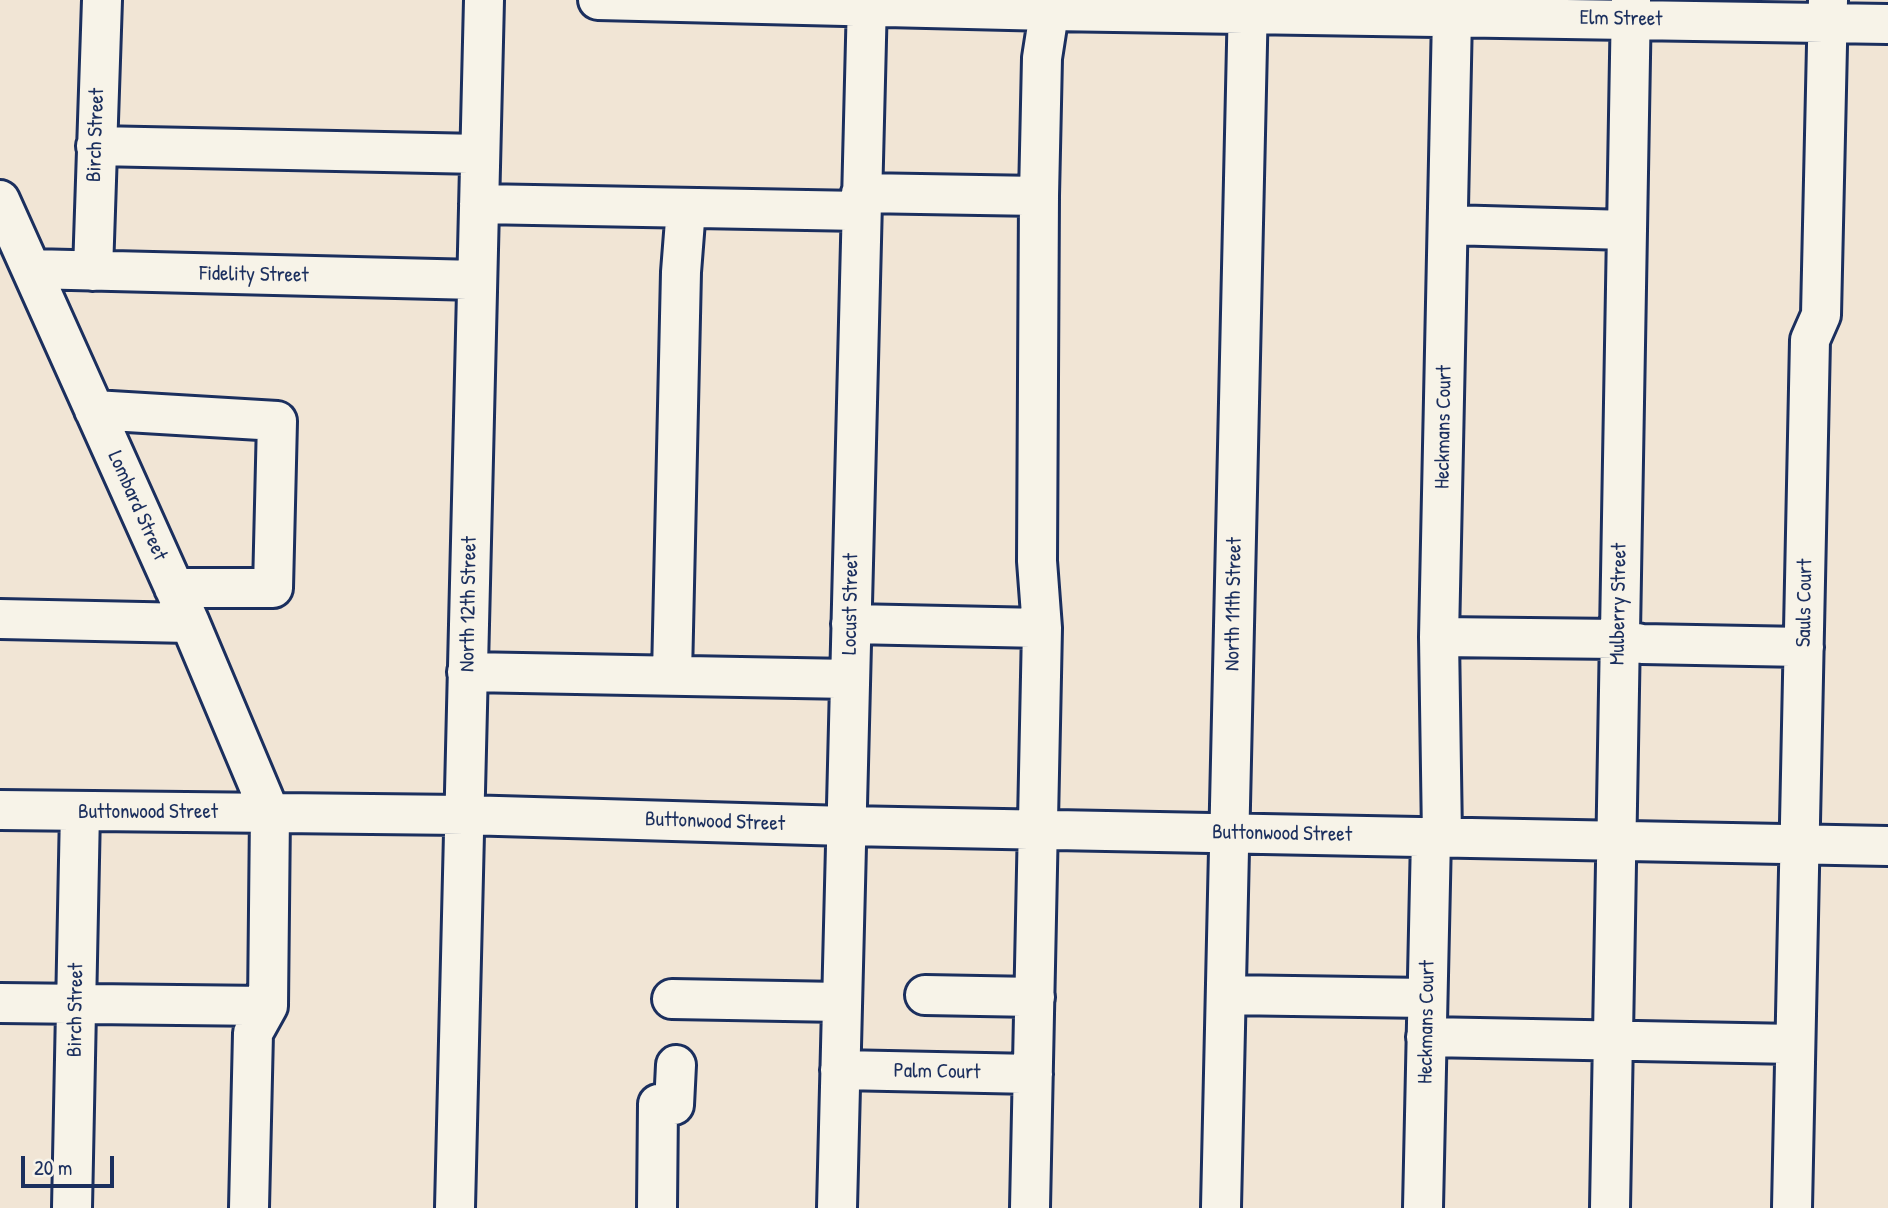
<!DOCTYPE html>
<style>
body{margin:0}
#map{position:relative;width:1888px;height:1208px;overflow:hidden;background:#f1e5d5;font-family:"Patrick Hand",sans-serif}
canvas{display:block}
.scale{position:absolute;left:21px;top:1156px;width:93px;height:32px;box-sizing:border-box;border:4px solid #1b2f5e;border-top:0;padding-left:9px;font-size:21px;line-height:24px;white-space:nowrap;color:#1b2f5e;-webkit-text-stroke:5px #f7f3e8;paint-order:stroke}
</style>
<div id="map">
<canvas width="1888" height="1208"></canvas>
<div class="scale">20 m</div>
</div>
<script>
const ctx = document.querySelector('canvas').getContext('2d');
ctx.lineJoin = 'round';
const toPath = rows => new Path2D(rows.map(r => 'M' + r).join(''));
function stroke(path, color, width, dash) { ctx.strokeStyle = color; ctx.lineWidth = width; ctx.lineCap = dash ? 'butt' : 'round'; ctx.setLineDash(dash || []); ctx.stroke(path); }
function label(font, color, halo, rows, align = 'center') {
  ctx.font = font + ' "Patrick Hand",sans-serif'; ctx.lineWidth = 5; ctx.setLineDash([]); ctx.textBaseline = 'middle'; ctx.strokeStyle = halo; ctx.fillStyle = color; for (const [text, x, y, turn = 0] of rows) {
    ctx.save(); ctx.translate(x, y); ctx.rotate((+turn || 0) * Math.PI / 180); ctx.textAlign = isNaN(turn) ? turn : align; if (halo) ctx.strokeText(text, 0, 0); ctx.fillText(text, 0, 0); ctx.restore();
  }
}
const minor = toPath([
 [598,0,1050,11,1888,24],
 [96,146,480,154],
 [861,193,1039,196],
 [0,200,190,623,270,813,268,1006,253,1033,249,1208],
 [479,204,861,211],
 [1448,225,1627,230],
 [31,269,477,280],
 [93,271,102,0],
 [94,410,277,421,273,588,174,588],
 [0,619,190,623],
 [851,624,1042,628],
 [1439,637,1619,639,1642,644,1804,647],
 [467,672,850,679],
 [672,675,681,272,686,208],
 [0,810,464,815,846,826,1888,846],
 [1442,837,1439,637,1452,16],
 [925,995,1035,997],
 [1226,995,1427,998],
 [672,999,841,1002],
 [0,1003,268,1006],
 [1426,1037,1795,1044],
 [840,1070,1033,1074],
 [72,1208,80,811],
 [455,1208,484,0],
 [657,1208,658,1104,674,1105,676,1065],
 [837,1208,867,0],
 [1030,1208,1042,628,1037,561,1039,196,1042,58,1051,0],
 [1221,1208,1248,0],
 [1423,1208,1431,837],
 [1610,1208,1631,0],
 [1792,1208,1810,340,1821,315,1828,0]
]);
stroke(minor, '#1b2f5e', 44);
stroke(minor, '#f7f3e8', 38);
label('21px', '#1b2f5e', '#f7f3e8', [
 ["Elm Street",1621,19,1],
 ["Birch Street",96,135,-88],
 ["Fidelity Street",254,275,1],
 ["Heckmans Court",1444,427,-89],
 ["Lombard Street",137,506,66],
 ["Sauls Court",1805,603,-89],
 ["North 12th Street",469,604,-89],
 ["Locust Street",851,604,-89],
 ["North 11th Street",1234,604,-89],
 ["Mulberry Street",1619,604,-89],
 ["Buttonwood Street",148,812],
 ["Buttonwood Street",715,822,2],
 ["Buttonwood Street",1282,834,1],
 ["Birch Street",76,1010,-89],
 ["Heckmans Court",1427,1022,-89],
 ["Palm Court",937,1072,1]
]);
</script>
